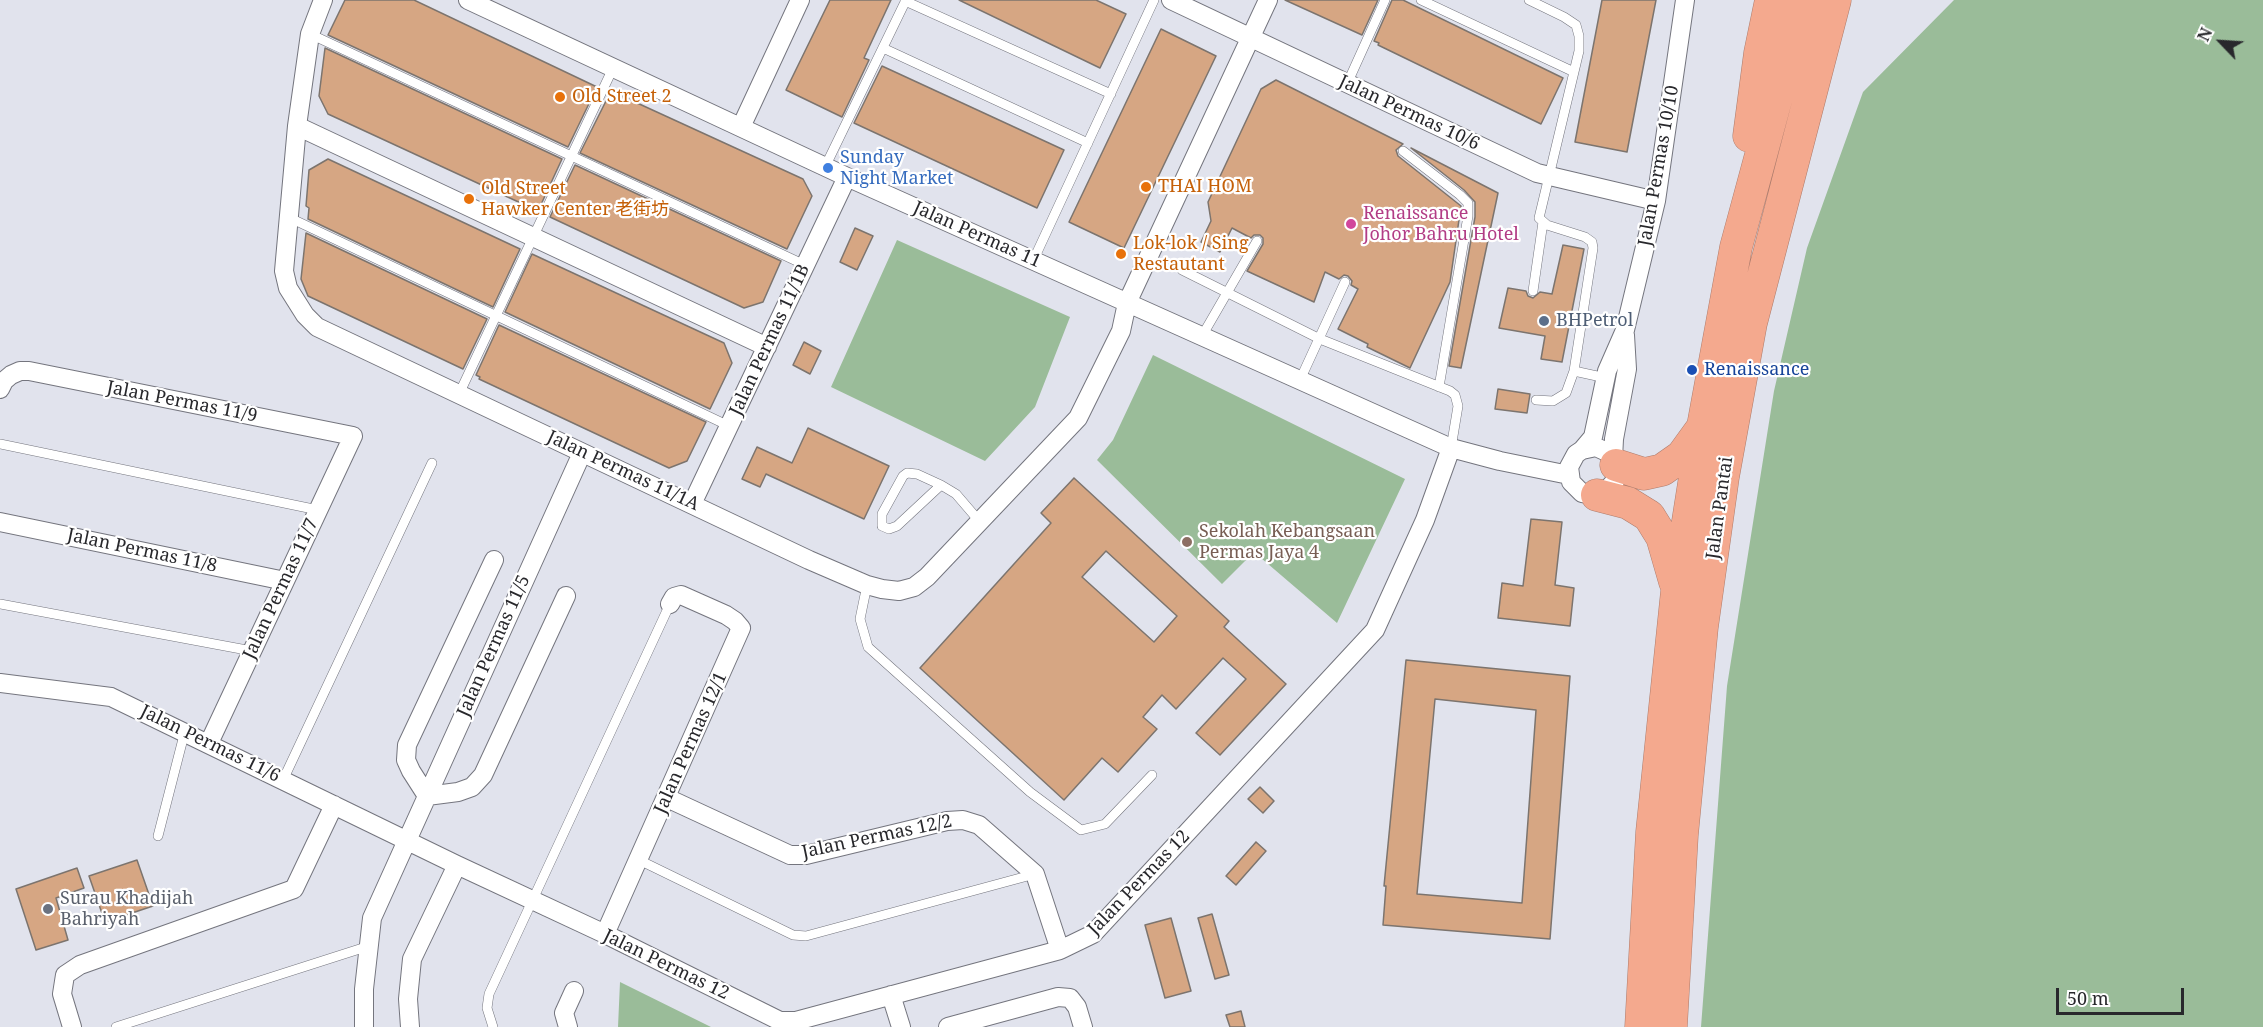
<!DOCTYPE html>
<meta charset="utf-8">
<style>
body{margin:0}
#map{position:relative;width:2263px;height:1027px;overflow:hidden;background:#e1e3ed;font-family:"Noto Serif",serif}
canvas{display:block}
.north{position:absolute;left:2191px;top:12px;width:60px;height:60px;-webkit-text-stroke:4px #fff;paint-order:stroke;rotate:295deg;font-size:16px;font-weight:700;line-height:24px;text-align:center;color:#28282c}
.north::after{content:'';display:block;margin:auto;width:21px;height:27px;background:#28282c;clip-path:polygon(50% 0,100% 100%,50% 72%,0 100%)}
.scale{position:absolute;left:2056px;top:988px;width:128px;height:27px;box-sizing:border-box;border:3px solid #28282c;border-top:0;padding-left:8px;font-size:18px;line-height:21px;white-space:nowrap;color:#28282c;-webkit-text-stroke:4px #fff;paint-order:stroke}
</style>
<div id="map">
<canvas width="2263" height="1027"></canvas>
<div class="north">N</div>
<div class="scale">50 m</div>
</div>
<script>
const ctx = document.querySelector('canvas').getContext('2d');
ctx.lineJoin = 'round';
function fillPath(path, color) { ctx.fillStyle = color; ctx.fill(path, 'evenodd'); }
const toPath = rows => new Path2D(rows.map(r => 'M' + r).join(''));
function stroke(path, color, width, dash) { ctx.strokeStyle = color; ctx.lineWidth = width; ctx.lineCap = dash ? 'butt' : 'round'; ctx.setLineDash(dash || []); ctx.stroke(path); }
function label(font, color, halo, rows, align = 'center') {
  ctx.font = font + ' "Noto Serif","Noto Sans SC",serif'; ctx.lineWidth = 4.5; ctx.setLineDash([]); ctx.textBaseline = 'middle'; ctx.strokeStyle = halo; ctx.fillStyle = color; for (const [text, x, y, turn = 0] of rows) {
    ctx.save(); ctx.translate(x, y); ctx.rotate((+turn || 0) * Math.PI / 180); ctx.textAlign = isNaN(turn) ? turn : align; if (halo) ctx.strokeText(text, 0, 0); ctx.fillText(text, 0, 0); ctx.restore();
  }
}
fillPath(toPath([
 [1954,0,2263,0,2263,1027,1701,1027,1727,686,1774,391,1807,248,1863,92],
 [897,240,1070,317,1035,407,985,461,831,387],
 [1153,355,1405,479,1337,623,1254,552,1222,584,1097,460,1113,440],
 [620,982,711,1027,618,1027]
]), '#9abc99');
const building = toPath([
 [345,0,414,0,597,87,568,147,328,35,345,0],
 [830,0,891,0,864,58,869,60,842,117,786,90,830,0],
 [959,0,1096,0,1126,14,1100,68,959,0],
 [1285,0,1378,0,1362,35,1285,0],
 [1392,0,1403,0,1563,78,1541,124,1378,45,1379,43,1374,41,1392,0],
 [1602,0,1656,0,1627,152,1575,142,1602,0],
 [1161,29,1216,56,1124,248,1069,222,1161,29],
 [325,48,562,159,538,211,328,114,319,96,325,48],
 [882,66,1064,150,1037,208,854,123,882,66],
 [1276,80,1403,144,1396,150,1398,156,1461,206,1450,282,1410,368,1367,347,1368,344,1338,329,1358,289,1351,285,1352,281,1348,276,1344,275,1339,279,1325,272,1314,302,1247,271,1263,244,1263,238,1260,235,1254,235,1251,238,1232,228,1220,252,1201,242,1211,221,1208,202,1261,89,1276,80],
 [611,91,803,179,812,196,787,249,580,153,611,91],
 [1411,148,1498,193,1461,368,1449,366,1475,217,1475,202,1464,190,1411,148],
 [328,159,520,249,493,307,308,219,309,208,306,206,309,170,328,159],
 [575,165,781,261,763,302,744,308,550,217,575,165],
 [855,228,873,236,857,270,840,262,855,228],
 [306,233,487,319,463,369,308,296,301,279,306,233],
 [1563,245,1584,249,1562,362,1541,359,1545,336,1499,328,1508,288,1526,291,1528,296,1533,298,1540,292,1552,294,1563,245],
 [532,254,724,343,732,363,710,409,505,312,532,254],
 [499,325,706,422,687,461,669,468,479,379,480,377,476,375,499,325],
 [804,342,821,351,810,374,793,365,804,342],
 [1498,389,1530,394,1527,413,1495,409,1498,389],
 [808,428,889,466,864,519,766,474,760,487,742,479,757,447,792,463,808,428],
 [1074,478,1229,621,1224,627,1286,684,1220,755,1196,733,1246,679,1223,658,1176,709,1162,695,1143,717,1157,729,1118,772,1102,758,1064,800,920,668,1051,523,1041,513,1074,478],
 [1106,551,1177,616,1154,642,1082,577,1106,551],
 [1531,519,1562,522,1555,585,1574,588,1570,626,1498,618,1502,583,1523,586,1531,519],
 [1406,660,1570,676,1550,939,1383,925,1386,886,1384,886,1406,660],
 [1435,699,1536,710,1522,903,1417,894,1435,699],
 [1260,787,1274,801,1263,813,1248,799,1260,787],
 [1256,842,1266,851,1236,885,1226,876,1256,842],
 [137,860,153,906,105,922,89,876,137,860],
 [77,868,84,888,56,898,68,940,36,950,16,889,77,868],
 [1212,914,1229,975,1215,979,1198,918,1212,914],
 [1171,918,1191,991,1165,998,1145,925,1171,918],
 [1241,1011,1245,1027,1230,1027,1226,1015,1241,1011]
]);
fillPath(building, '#d6a683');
stroke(building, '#7c746e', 1.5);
const lane = toPath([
 [1421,0,1574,72],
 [1529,0,1564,17,1576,25,1579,36,1579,51,1539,218,1547,225,1585,237,1592,242,1593,248,1574,371,1606,378],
 [905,1,1111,94],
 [310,34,805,265],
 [883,48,1088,143],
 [1347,84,1385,0],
 [1403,151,1460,195,1468,203,1468,216,1439,387],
 [825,167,906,0],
 [288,217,729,426],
 [1033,261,1154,0],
 [1182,270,1320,339,1450,391,1455,395,1458,406,1451,448],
 [1533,291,1543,222],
 [1202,336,1257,241],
 [1300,380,1345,282],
 [459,394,614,66],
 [1536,400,1553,401,1566,393,1574,371],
 [0,444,318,510],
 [941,485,917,474,907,473,903,476,882,514,882,526,889,529,897,526,941,485,956,494,980,522],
 [867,585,860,619,868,647,1030,792,1081,830,1105,824,1152,775],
 [0,604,252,651],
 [283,780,432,463],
 [158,836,185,731],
 [639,860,793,935,806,936,1035,874],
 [116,1027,369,946],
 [493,1027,487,1008,489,994,670,604]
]);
const street = toPath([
 [323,0,310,34,297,126,284,271,288,288,305,315,317,327,809,560,867,585,882,589,899,591,914,587,927,577,1078,418,1121,331,1127,303,1268,0],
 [468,0,847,177,1451,448,1500,461,1569,475],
 [1171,0,1537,173,1656,201],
 [297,126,767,347],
 [741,127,800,0],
 [0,389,4,381,11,375,20,371,29,371,353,436,209,743],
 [1582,450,1593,437,1607,371,1625,330,1656,201,1685,0],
 [1613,459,1609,453,1596,447,1582,450,1576,454,1569,467,1571,482,1582,493,1597,495,1604,493,1615,481,1617,473,1613,459,1614,439,1627,369,1625,335],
 [692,504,847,177],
 [0,522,285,581],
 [0,683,111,697,457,865,605,934,780,1021,796,1021,1060,950,1093,934,1375,630,1425,520,1451,448],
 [427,796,411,771,406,760,407,745,494,560],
 [427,796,458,792,472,787,483,775,566,596],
 [667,798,790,855,806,855,947,821,963,820,979,825,1035,874,1060,950],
 [605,934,741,628,735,621,726,615,681,595,674,597,670,604],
 [891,995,901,1027],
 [72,1027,62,994,65,975,80,965,294,889,334,805],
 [364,1027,364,989,372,918,582,453],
 [410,1027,408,999,412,959,457,865],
 [568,1027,564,1013,574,991],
 [948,1027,1058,997,1070,998,1077,1007,1083,1027]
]);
const highway = toPath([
 [1749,136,1760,53,1771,0],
 [1616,465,1644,474,1662,470,1682,456,1703,427],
 [1597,495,1628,503,1649,516,1662,537,1675,582],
 [1641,1027,1652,832,1677,591,1703,426,1736,247,1803,0],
 [1671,1027,1682,835,1702,627,1723,477,1751,323,1835,0]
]);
stroke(lane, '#74757e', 10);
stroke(street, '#74757e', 20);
stroke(highway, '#ad7c6c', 33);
stroke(lane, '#fff', 9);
stroke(street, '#fff', 18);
stroke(highway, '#f4a98e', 32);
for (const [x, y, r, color] of [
 [560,97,6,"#e8710a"],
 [828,168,6,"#3f7fe0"],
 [1146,187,6,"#e8710a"],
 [469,199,6,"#e8710a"],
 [1351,224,6,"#d1479c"],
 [1121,254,6,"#e8710a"],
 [1544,321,6,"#5c6f8a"],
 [1692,370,6,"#1a4fb4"],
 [1187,542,6,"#8d6e63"],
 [48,909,6,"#6b7280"]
]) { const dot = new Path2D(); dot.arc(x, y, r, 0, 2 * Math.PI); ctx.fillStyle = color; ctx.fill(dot); stroke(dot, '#fff', 2); }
label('18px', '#c56008', '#fff', [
 ["Old Street 2",572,97],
 ["THAI HOM",1158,187],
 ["Old Street",481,189],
 ["Hawker Center 老街坊",481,210],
 ["Lok-lok / Sing",1133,244],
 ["Restautant",1133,265]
], 'left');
label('18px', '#28282c', '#fff', [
 ["Jalan Permas 10/6",1409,113,25],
 ["Jalan Permas 10/10",1659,166,-80],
 ["Jalan Permas 11",977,235,24],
 ["Jalan Permas 11/1B",770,340,-65],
 ["Jalan Permas 11/9",182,402,11],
 ["Jalan Permas 11/1A",623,471,25],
 ["Jalan Pantai",1720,508,-82],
 ["Jalan Permas 11/8",142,551,12],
 ["Jalan Permas 11/7",281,589,-65],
 ["Jalan Permas 11/5",494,646,-66],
 ["Jalan Permas 12/1",691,743,-66],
 ["Jalan Permas 11/6",210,744,26],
 ["Jalan Permas 12/2",877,837,-12],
 ["Jalan Permas 12",1139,883,-46],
 ["Jalan Permas 12",666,965,26]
]);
label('18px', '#366cbe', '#fff', [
 ["Sunday",840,158],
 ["Night Market",840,179]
], 'left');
label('18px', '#b23c85', '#fff', [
 ["Renaissance",1363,214],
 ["Johor Bahru Hotel",1363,235]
], 'left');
label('18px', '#4e5e75', '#fff', [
 ["BHPetrol",1556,321]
], 'left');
label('18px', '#164399', '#fff', [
 ["Renaissance",1704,370]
], 'left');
label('18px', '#785e54', '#fff', [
 ["Sekolah Kebangsaan",1199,532],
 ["Permas Jaya 4",1199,553]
], 'left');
label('18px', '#5b616d', '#fff', [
 ["Surau Khadijah",60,899],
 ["Bahriyah",60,920]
], 'left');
</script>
